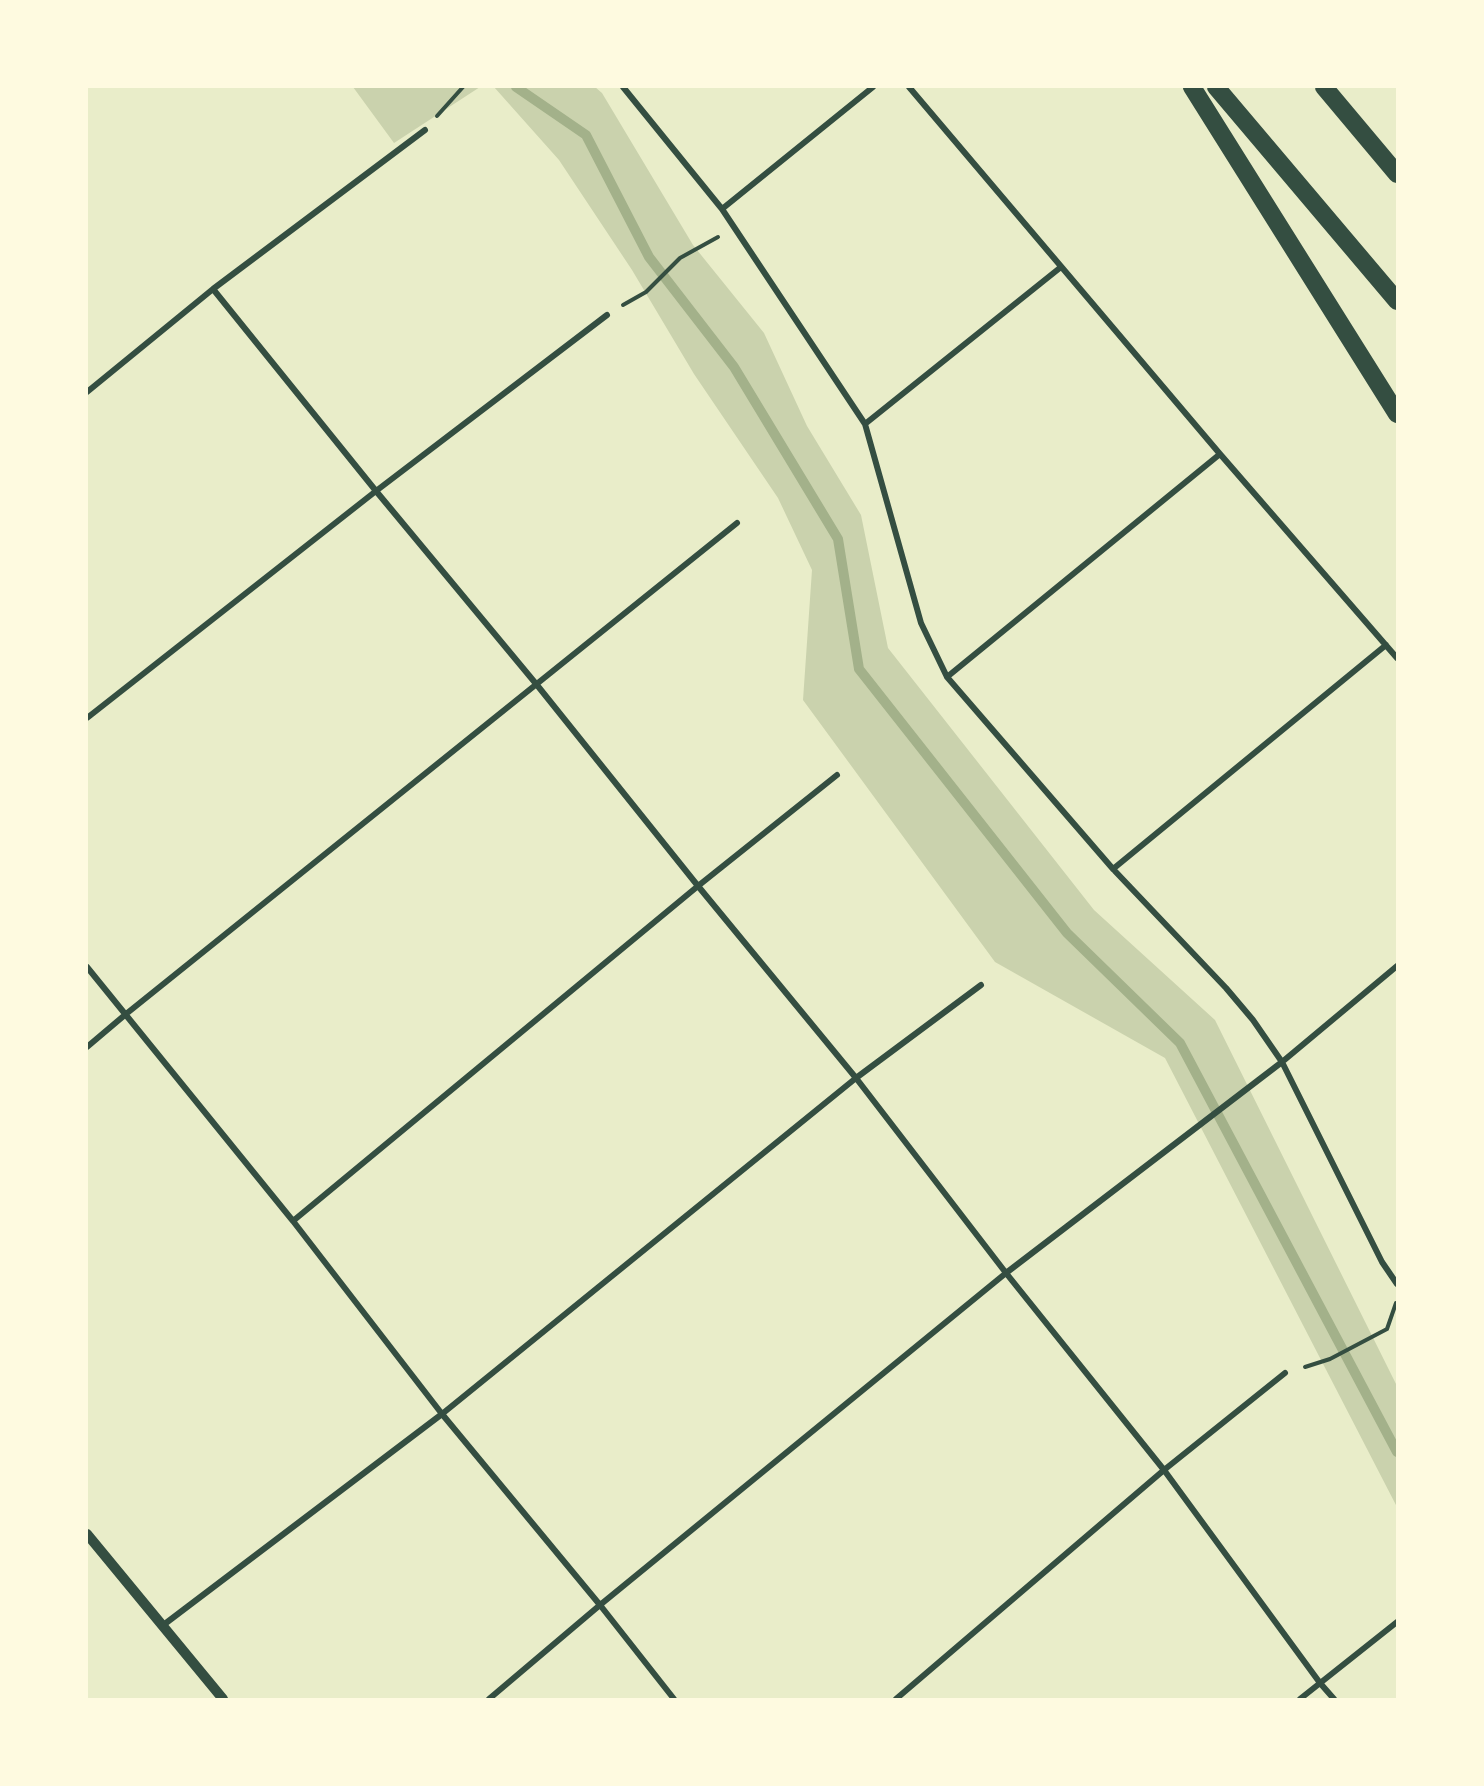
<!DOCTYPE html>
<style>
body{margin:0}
#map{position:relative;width:1484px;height:1786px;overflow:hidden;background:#e9edc9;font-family:Helvetica,sans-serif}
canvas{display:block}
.frame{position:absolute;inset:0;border:88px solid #fefae0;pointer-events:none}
</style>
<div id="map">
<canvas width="1484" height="1786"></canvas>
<div class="frame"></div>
</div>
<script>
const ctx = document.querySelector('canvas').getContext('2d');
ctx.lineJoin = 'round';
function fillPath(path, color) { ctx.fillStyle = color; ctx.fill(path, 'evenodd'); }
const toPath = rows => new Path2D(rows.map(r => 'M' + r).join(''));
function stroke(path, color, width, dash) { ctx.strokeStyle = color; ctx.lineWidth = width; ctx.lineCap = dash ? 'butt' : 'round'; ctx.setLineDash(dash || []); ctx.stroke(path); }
fillPath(toPath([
 [353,87,480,87,394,143],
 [494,87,595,87,602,93,693,245,764,333,807,426,861,515,888,648,1094,910,1215,1020,1397,1386,1397,1507,1165,1058,995,962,803,700,812,570,778,498,694,374,632,270,559,160]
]), '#cad2ad');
stroke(toPath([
 [516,87,586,135,649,257,734,367,838,539,859,669,1067,933,1180,1043,1397,1452]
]), '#a3b18a', 10);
stroke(toPath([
 [437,116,463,87],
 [623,305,646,292,680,258,718,237],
 [1305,1367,1330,1359,1387,1329,1396,1303]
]), '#344e41', 4);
stroke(toPath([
 [623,87,722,209,865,424,921,623,947,677,1113,869,1226,988,1253,1020,1282,1062,1382,1262,1397,1284],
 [909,87,1220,454,1397,658],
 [722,209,873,87],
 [213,289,376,491,537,685,698,886,856,1078,1006,1273,1164,1470,1320,1683,1334,1699],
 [87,392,213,289,425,130],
 [865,424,1061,267],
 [947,677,1220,454],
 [87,718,376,491,607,315],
 [1113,869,1386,645],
 [87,967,293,1221,442,1414,600,1605,674,1699],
 [87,1047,126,1014,737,523],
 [293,1221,698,886,837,775],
 [162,1626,442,1414,856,1078,981,985],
 [489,1699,600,1605,1006,1273,1282,1062,1397,966],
 [896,1699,1164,1470,1285,1373],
 [1300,1699,1397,1622]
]), '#344e41', 6);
stroke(toPath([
 [87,1534,223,1699]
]), '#344e41', 10);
stroke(toPath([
 [1192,87,1397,414],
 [1216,87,1397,301],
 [1324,87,1397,174]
]), '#344e41', 18);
</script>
